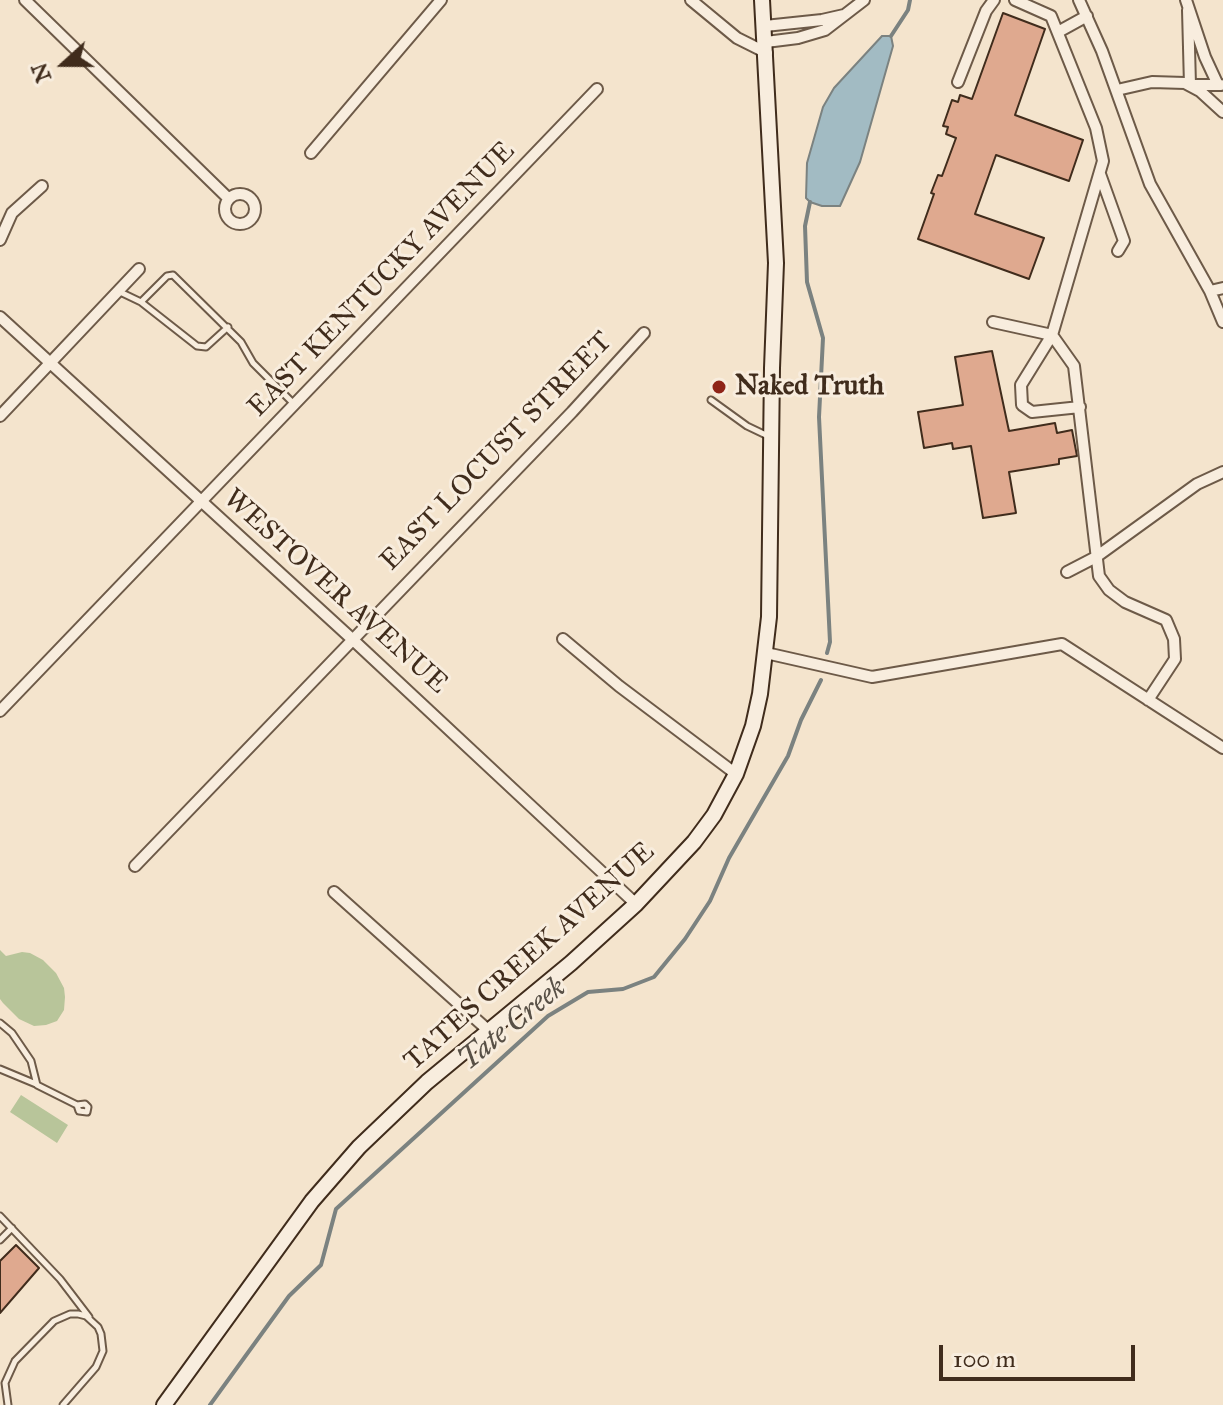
<!DOCTYPE html>
<style>
body{margin:0}
#map{position:relative;width:1223px;height:1405px;overflow:hidden;background:#f4e4cd;font-family:"IM FELL Great Primer",serif}
canvas{display:block}
.north{position:absolute;left:24px;top:24px;width:80px;height:80px;-webkit-text-stroke:6px #f8edde;paint-order:stroke;rotate:249deg;font-size:22px;font-weight:700;line-height:32px;text-align:center;color:#402c1c}
.north::after{content:'';display:block;margin:auto;width:28px;height:36px;background:#402c1c;clip-path:polygon(50% 0,100% 100%,50% 72%,0 100%)}
.scale{position:absolute;left:939px;top:1345px;width:196px;height:36px;box-sizing:border-box;border:4px solid #402c1c;border-top:0;padding-left:10px;font-size:24px;line-height:28px;white-space:nowrap;color:#402c1c;-webkit-text-stroke:6px #f8edde;paint-order:stroke}
</style>
<div id="map">
<canvas width="1223" height="1405"></canvas>
<div class="north">N</div>
<div class="scale">100 m</div>
</div>
<script>
const ctx = document.querySelector('canvas').getContext('2d');
ctx.lineJoin = 'round';
function fillPath(path, color) { ctx.fillStyle = color; ctx.fill(path, 'evenodd'); }
const toPath = rows => new Path2D(rows.map(r => 'M' + r).join(''));
function stroke(path, color, width, dash) { ctx.strokeStyle = color; ctx.lineWidth = width; ctx.lineCap = dash ? 'butt' : 'round'; ctx.setLineDash(dash || []); ctx.stroke(path); }
function label(font, color, halo, rows, align = 'center') {
  ctx.font = font + ' "IM FELL Great Primer",serif'; ctx.lineWidth = 6; ctx.setLineDash([]); ctx.textBaseline = 'middle'; ctx.strokeStyle = halo; ctx.fillStyle = color; for (const [text, x, y, turn = 0] of rows) {
    ctx.save(); ctx.translate(x, y); ctx.rotate((+turn || 0) * Math.PI / 180); ctx.textAlign = isNaN(turn) ? turn : align; if (halo) ctx.strokeText(text, 0, 0); ctx.fillText(text, 0, 0); ctx.restore();
  }
}
fillPath(toPath([
 [0,950,6,956,22,952,30,953,43,960,56,973,64,988,65,997,64,1010,57,1021,46,1025,34,1026,19,1019,3,1003,0,999],
 [21,1095,68,1125,57,1143,10,1112]
]), '#b8c59a');
const water = toPath([
 [882,36,891,36,893,46,860,162,840,206,822,206,810,202,806,198,807,163,823,107,834,88,882,36]
]);
fillPath(water, '#a2bbc3');
stroke(water, '#7b8280', 2);
stroke(toPath([
 [891,36,908,10,910,0],
 [810,202,805,226,807,282,823,338,819,417,830,642,827,653],
 [210,1405,289,1296,321,1265,336,1209,548,1016,588,992,623,989,654,977,685,939,710,901,729,858,788,756,801,720,821,680]
]), '#7b8280', 4);
const building = toPath([
 [1003,13,1045,29,1015,115,1083,140,1069,181,996,155,975,214,1044,238,1029,279,918,239,934,194,931,193,938,175,942,176,956,138,946,134,948,127,943,126,952,100,958,102,960,95,972,99,1003,13],
 [992,351,1009,431,1055,423,1057,433,1072,430,1077,456,1059,459,1059,464,1009,472,1016,513,983,518,971,446,953,449,952,443,924,448,918,412,963,405,955,357,992,351],
 [16,1245,39,1268,0,1313,0,1261,16,1245]
]);
fillPath(building, '#dfa98f');
stroke(building, '#402c1c', 2);
const lane = toPath([
 [118,291,141,302,167,276,173,275,241,342,253,363,294,404],
 [141,302,197,346,206,347,228,327],
 [711,400,747,426,770,437],
 [0,1023,12,1033,31,1061,37,1085,77,1105,85,1104,88,1107,87,1112,79,1111,77,1105],
 [0,1069,36,1084],
 [0,1216,60,1279,89,1317],
 [0,1240,12,1228],
 [8,1405,5,1383,15,1361,54,1321,70,1314,78,1314,86,1316,98,1327,101,1334,103,1351,96,1367,63,1405]
]);
const street = toPath([
 [25,0,229,199],
 [691,0,737,38,767,53],
 [1015,0,1051,16,1096,128,1103,161,1052,335,1021,385,1022,405,1032,412,1080,407],
 [1079,0,1102,51,1150,184,1210,291,1223,322],
 [1186,0,1205,57,1218,85,1221,85],
 [1188,10,1190,85,1218,85],
 [765,26,822,20,844,15],
 [1058,32,1087,16],
 [766,42,798,38,825,30,864,0],
 [958,82,986,11,994,0],
 [1117,90,1152,82,1185,83,1200,91,1223,112],
 [311,153,441,0],
 [1100,174,1124,241,1118,251],
 '225 209a15 15 0 1 1 30 0a15 15 0 1 1-30 0Z',
 [0,240,12,213,42,186],
 [1210,291,1223,288],
 [0,317,352,639,636,904],
 [993,322,1052,335,1074,366,1099,576,1109,590,1125,602,1166,620,1174,639,1175,659,1148,700],
 [0,416,139,269],
 [1067,572,1096,557,1197,484,1223,472],
 [563,639,619,686,736,774],
 [766,653,872,677,1062,644,1223,748],
 [0,711,597,89],
 [135,866,572,412,644,333],
 [334,892,489,1031]
]);
const secondary = toPath([
 [164,1405,312,1201,359,1147,427,1082,571,963,636,904,694,842,714,815,736,774,753,726,760,694,769,617,772,368,776,263,762,0]
]);
stroke(lane, '#6d5a48', 9);
stroke(street, '#6d5a48', 14);
stroke(secondary, '#402c1c', 18);
stroke(lane, '#f8edde', 5);
stroke(street, '#f8edde', 10);
stroke(secondary, '#f8edde', 14);
for (const [x, y, r, color] of [
 [719,387,8,"#8f2418"]
]) { const dot = new Path2D(); dot.arc(x, y, r, 0, 2 * Math.PI); ctx.fillStyle = color; ctx.fill(dot); stroke(dot, '#f8edde', 3); }
label('28px', '#402c1c', '#f8edde', [
 ["EAST KENTUCKY AVENUE",382,280,-46],
 ["EAST LOCUST STREET",497,452,-46],
 ["WESTOVER AVENUE",335,592,42],
 ["TATES CREEK AVENUE",530,957,-42]
]);
label('bold 28px', '#402c1c', '#f8edde', [
 ["Naked Truth",735,387]
], 'left');
label('italic 30px', '#585046', '#f8edde', [
 ["Tate Creek",513,1025,-39]
]);
</script>
